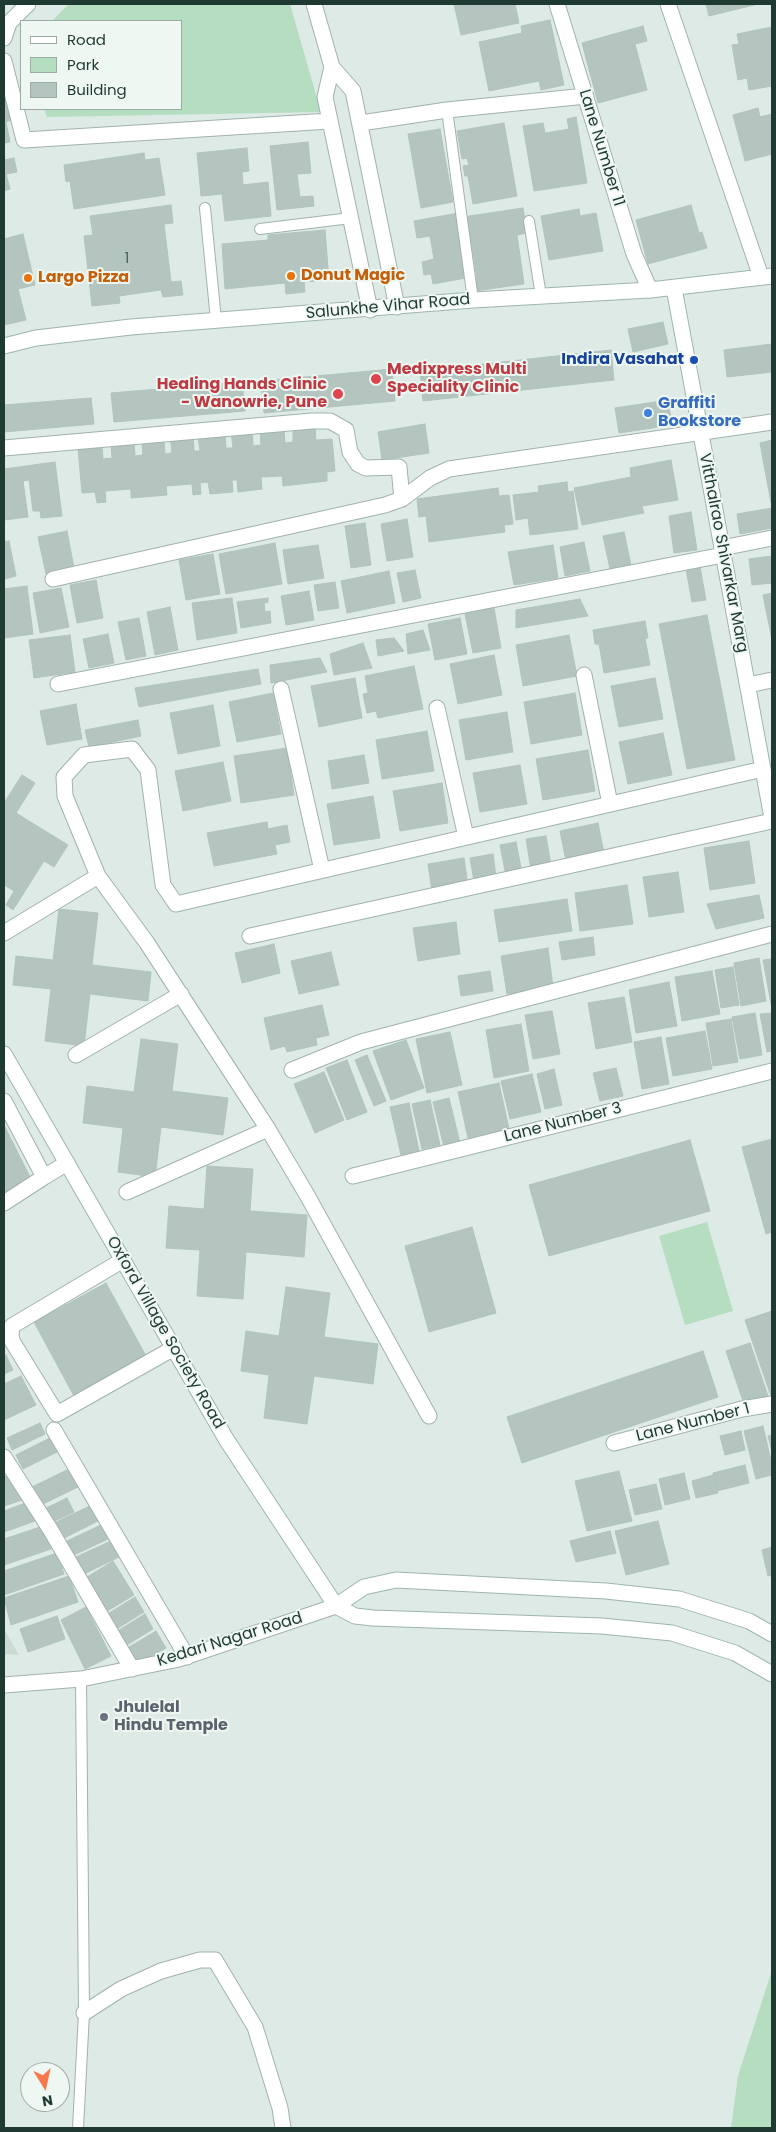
<!DOCTYPE html>
<style>
body{margin:0}
#map{position:relative;width:776px;height:2132px;overflow:hidden;background:#deeae5;font-family:Poppins,sans-serif}
canvas{display:block}
.frame{position:absolute;inset:0;border:5px solid #1f3a33;pointer-events:none}
.legend{position:absolute;left:20px;top:20px;width:162px;height:90px;box-sizing:border-box;background:#eef7f2;border:1px solid #9baba6;margin:0;padding:6px 9px;list-style:none;font-size:15px;color:#1f3a33}
.legend li{display:flex;align-items:center;gap:10px;height:25px}
.legend b{width:25px;border:1px solid #9baba6}
.north{position:absolute;left:20px;top:2062px;width:50px;height:50px;box-sizing:border-box;background:#eef7f2;border:1px solid #9baba6;border-radius:50%;rotate:170deg;font-size:14px;font-weight:700;line-height:20px;text-align:center;color:#1f3a33}
.north::after{content:'';display:block;margin:auto;width:18px;height:22px;background:#f8794e;clip-path:polygon(50% 0,100% 100%,50% 72%,0 100%)}
</style>
<div id="map">
<canvas width="776" height="2132"></canvas>
<div class="frame"></div>
<ul class="legend">
<li><b style="height:6px;background:#fff"></b>Road</li>
<li><b style="height:14px;background:#b5ddc0"></b>Park</li>
<li><b style="height:14px;background:#b3c5be"></b>Building</li>
</ul>
<div class="north">N</div>
</div>
<script>
const ctx = document.querySelector('canvas').getContext('2d');
ctx.lineJoin = 'round';
function fillPath(path, color) { ctx.fillStyle = color; ctx.fill(path, 'evenodd'); }
const toPath = rows => new Path2D(rows.map(r => 'M' + r).join(''));
function stroke(path, color, width, dash) { ctx.strokeStyle = color; ctx.lineWidth = width; ctx.lineCap = dash ? 'butt' : 'round'; ctx.setLineDash(dash || []); ctx.stroke(path); }
function label(font, color, halo, rows, align = 'center') {
  ctx.font = font + ' Poppins,sans-serif'; ctx.lineWidth = 4; ctx.setLineDash([]); ctx.textBaseline = 'middle'; ctx.strokeStyle = halo; ctx.fillStyle = color; for (const [text, x, y, turn = 0] of rows) {
    ctx.save(); ctx.translate(x, y); ctx.rotate((+turn || 0) * Math.PI / 180); ctx.textAlign = isNaN(turn) ? turn : align; if (halo) ctx.strokeText(text, 0, 0); ctx.fillText(text, 0, 0); ctx.restore();
  }
}
fillPath(toPath([
 [4,1629,19,1655,4,1654]
]), '#ccdad4');
fillPath(toPath([
 [69,4,290,4,321,112,47,117,44,109,181,109,181,21,52,21],
 [707,1222,733,1311,685,1325,659,1236],
 [772,1970,772,2128,731,2128,738,2076]
]), '#b5ddc0');
const building = toPath([
 [454,4,515,4,519,23,461,35,454,4],
 [706,4,758,4,709,16,706,4],
 [550,20,564,85,541,90,539,81,489,91,479,42,522,33,521,26,550,20],
 [643,26,647,41,635,44,647,90,598,103,582,43,643,26],
 [772,27,772,86,749,90,747,78,738,80,732,45,739,44,737,34,772,27],
 [4,93,11,120,6,122,10,142,4,143,4,93],
 [758,108,760,117,772,114,772,154,745,161,733,115,758,108],
 [576,117,587,183,534,191,523,126,543,123,545,133,569,129,567,119,576,117],
 [504,123,517,196,473,204,468,176,465,176,463,166,469,165,467,158,462,159,457,131,504,123],
 [440,129,453,202,421,208,408,134,440,129],
 [308,142,311,173,297,174,300,197,313,196,314,206,277,210,270,146,308,142],
 [247,148,249,171,242,172,243,185,268,182,271,216,225,221,222,194,201,196,197,153,247,148],
 [144,153,145,160,159,158,165,195,74,209,70,181,66,182,64,165,144,153],
 [14,158,17,172,6,174,10,189,4,191,4,160,14,158],
 [171,205,173,223,164,224,171,282,181,281,183,295,163,297,161,290,119,296,120,303,92,306,84,236,93,235,90,216,171,205],
 [691,205,699,233,702,232,707,248,648,264,636,220,691,205],
 [523,208,527,233,517,235,524,284,474,291,472,280,477,279,468,221,463,221,463,217,523,208],
 [579,209,580,216,596,213,603,251,549,260,541,216,579,209],
 [459,213,462,228,457,229,466,278,433,284,431,274,424,275,422,262,434,259,430,236,417,238,414,221,459,213],
 [325,230,329,280,304,282,305,292,286,294,285,283,225,289,222,244,268,240,268,235,325,230],
 [23,234,35,285,18,289,26,320,4,325,4,239,23,234],
 [663,322,668,344,633,352,628,329,663,322],
 [772,344,772,372,727,377,724,350,772,344],
 [611,350,614,380,423,401,420,371,611,350],
 [392,369,395,401,264,413,261,381,392,369],
 [242,382,245,411,114,422,111,393,242,382],
 [91,398,94,424,4,432,4,405,91,398],
 [668,400,672,425,619,433,615,408,668,400],
 [425,424,429,453,382,460,378,432,425,424],
 [315,427,316,440,332,439,335,471,327,472,327,481,283,486,282,476,261,477,262,489,238,492,237,480,232,480,233,492,210,494,208,482,200,483,201,494,193,495,192,484,166,486,167,495,131,498,131,489,105,491,106,502,97,503,95,492,82,493,78,449,102,447,103,459,112,458,111,443,134,441,135,456,143,455,142,443,164,441,165,454,172,453,170,435,193,433,194,451,200,451,198,436,225,433,226,448,233,448,231,430,252,428,253,446,261,445,260,431,284,429,285,443,293,442,293,429,315,427],
 [772,440,772,503,771,503,760,443,772,440],
 [671,460,678,500,642,506,644,513,582,525,574,488,631,477,630,468,671,460],
 [55,462,62,516,41,518,40,511,33,511,29,480,23,481,28,517,4,520,4,523,4,469,55,462],
 [567,482,568,492,573,491,578,529,530,535,528,518,516,520,513,495,539,492,538,486,567,482],
 [498,488,499,496,509,495,513,524,504,525,505,532,429,542,426,516,419,517,417,499,498,488],
 [772,508,772,528,740,534,737,514,772,508],
 [691,512,697,550,674,553,669,516,691,512],
 [407,519,413,557,387,561,381,524,407,519],
 [365,523,371,565,351,568,345,526,365,523],
 [67,531,74,568,46,574,38,537,67,531],
 [624,532,631,565,610,569,603,536,624,532],
 [9,541,16,576,4,579,4,542,9,541],
 [584,542,590,571,565,576,560,547,584,542],
 [275,543,282,584,226,594,219,554,275,543],
 [318,545,324,578,288,584,283,550,318,545],
 [553,545,558,578,514,585,508,552,553,545],
 [213,554,220,594,186,600,179,560,213,554],
 [772,556,772,583,752,585,749,559,772,556],
 [700,567,706,600,692,602,686,569,700,567],
 [415,570,421,598,403,602,397,573,415,570],
 [389,571,395,603,347,613,341,581,389,571],
 [96,580,103,618,77,623,70,585,96,580],
 [335,582,339,608,318,611,314,585,335,582],
 [27,586,33,634,4,638,4,589,27,586],
 [61,588,69,627,40,633,33,593,61,588],
 [309,591,314,620,286,625,281,596,309,591],
 [772,593,772,640,763,595,772,593],
 [232,598,237,633,197,640,192,603,232,598],
 [268,598,268,602,264,603,265,612,270,611,271,623,241,628,237,602,268,598],
 [580,599,588,616,516,628,516,610,580,599],
 [170,607,178,650,155,655,147,612,170,607],
 [494,608,501,648,473,653,465,614,494,608],
 [707,615,735,760,687,769,659,624,707,615],
 [139,618,146,656,126,660,118,622,139,618],
 [460,618,467,654,435,660,428,624,460,618],
 [645,621,648,638,645,638,650,665,604,673,599,644,595,644,593,630,645,621],
 [423,630,430,650,408,654,406,634,423,630],
 [108,634,114,663,89,668,83,639,108,634],
 [70,635,75,672,34,678,29,640,70,635],
 [569,635,577,676,523,686,516,645,569,635],
 [394,638,404,651,378,656,376,640,394,638],
 [363,643,372,668,334,675,330,654,363,643],
 [494,655,502,695,458,704,450,664,494,655],
 [320,658,327,672,271,683,270,665,320,658],
 [414,666,423,709,378,718,376,711,367,713,363,694,368,693,365,676,414,666],
 [258,669,261,684,139,707,135,688,258,669],
 [355,678,362,718,319,727,311,686,355,678],
 [655,678,663,719,619,727,611,686,655,678],
 [273,693,281,734,237,742,229,702,273,693],
 [575,693,582,735,531,744,524,702,575,693],
 [76,704,82,739,47,745,40,711,76,704],
 [213,705,220,746,178,754,170,713,213,705],
 [507,712,513,752,466,760,459,720,507,712],
 [138,720,141,736,89,747,85,730,138,720],
 [427,731,434,771,382,779,376,740,427,731],
 [663,733,672,775,628,784,619,742,663,733],
 [287,748,294,795,241,803,234,756,287,748],
 [588,750,595,791,543,800,536,759,588,750],
 [364,755,369,783,332,789,328,761,364,755],
 [223,762,231,801,183,811,175,771,223,762],
 [520,765,527,804,480,812,473,773,520,765],
 [22,775,35,783,16,813,68,845,54,867,44,861,13,910,6,905,14,891,4,885,4,803,22,775],
 [442,783,448,823,400,831,393,791,442,783],
 [373,796,380,838,334,845,327,804,373,796],
 [267,822,268,829,287,825,290,842,275,845,277,854,214,866,207,833,267,822],
 [598,823,604,853,566,861,560,831,598,823],
 [546,836,551,865,531,869,526,839,546,836],
 [749,841,755,883,710,890,704,848,749,841],
 [516,842,522,873,506,876,500,845,516,842],
 [493,854,496,877,474,881,470,858,493,854],
 [464,858,468,886,432,891,428,864,464,858],
 [678,872,684,912,649,917,643,877,678,872],
 [627,885,633,924,580,931,575,893,627,885],
 [759,895,764,918,716,929,707,904,759,895],
 [567,899,572,931,499,942,494,910,567,899],
 [59,909,98,913,92,965,151,972,148,1001,90,994,84,1046,45,1041,51,989,13,985,16,956,53,960,59,909],
 [456,922,460,954,418,961,413,928,456,922],
 [593,937,595,955,562,960,559,942,593,937],
 [274,944,280,973,242,983,235,953,274,944],
 [548,948,553,987,507,994,501,956,548,948],
 [331,952,339,985,299,994,291,961,331,952],
 [759,958,766,1001,741,1006,734,963,759,958],
 [772,959,772,1004,771,1004,763,960,772,959],
 [733,967,739,1005,721,1008,715,970,733,967],
 [490,971,493,991,461,996,458,976,490,971],
 [712,971,720,1014,682,1021,675,977,712,971],
 [669,982,677,1026,636,1033,629,990,669,982],
 [624,997,632,1042,596,1049,588,1003,624,997],
 [322,1005,329,1035,316,1038,317,1045,287,1052,285,1046,271,1050,264,1018,322,1005],
 [552,1011,560,1054,533,1059,525,1015,552,1011],
 [755,1013,762,1055,740,1059,732,1017,755,1013],
 [772,1013,772,1051,767,1052,760,1014,772,1013],
 [731,1019,738,1062,713,1066,706,1023,731,1019],
 [521,1024,529,1071,494,1078,486,1030,521,1024],
 [705,1031,712,1069,673,1076,666,1038,705,1031],
 [450,1032,462,1085,427,1093,416,1039,450,1032],
 [661,1037,669,1084,642,1089,634,1042,661,1037],
 [141,1039,178,1044,172,1091,228,1098,223,1135,161,1127,155,1177,118,1172,123,1128,83,1123,87,1086,134,1092,141,1039],
 [406,1040,424,1088,391,1100,373,1051,406,1040],
 [367,1055,386,1101,374,1106,355,1060,367,1055],
 [347,1060,367,1112,347,1120,326,1068,347,1060],
 [616,1068,623,1096,600,1101,593,1073,616,1068],
 [554,1069,562,1105,545,1109,537,1074,554,1069],
 [324,1072,344,1120,315,1133,294,1084,324,1072],
 [532,1074,541,1112,510,1119,501,1081,532,1074],
 [499,1083,509,1129,468,1138,458,1092,499,1083],
 [449,1098,460,1143,444,1147,433,1102,449,1098],
 [430,1100,440,1145,422,1149,412,1104,430,1100],
 [409,1103,419,1151,401,1155,390,1107,409,1103],
 [4,1125,32,1181,4,1198,4,1125],
 [772,1139,772,1232,766,1234,742,1147,772,1139],
 [690,1140,710,1211,549,1256,529,1185,690,1140],
 [207,1166,253,1169,250,1211,307,1215,304,1257,246,1252,243,1299,197,1296,200,1250,166,1248,169,1206,204,1209,207,1166],
 [472,1227,496,1313,429,1332,405,1246,472,1227],
 [106,1283,146,1356,74,1396,34,1322,106,1283],
 [286,1287,330,1293,324,1337,378,1344,373,1384,314,1376,307,1424,264,1418,269,1375,241,1371,246,1331,279,1336,286,1287],
 [772,1311,772,1399,745,1320,772,1311],
 [750,1343,769,1399,745,1407,726,1351,750,1343],
 [703,1351,718,1397,522,1463,507,1417,703,1351],
 [6,1355,13,1370,4,1374,4,1356,6,1355],
 [21,1376,36,1405,4,1420,4,1384,21,1376],
 [40,1423,45,1434,12,1450,7,1438,40,1423],
 [763,1426,772,1465,772,1475,756,1479,744,1431,763,1426],
 [741,1431,745,1450,725,1455,720,1436,741,1431],
 [772,1435,772,1452,768,1436,772,1435],
 [50,1438,57,1452,23,1469,16,1455,50,1438],
 [745,1465,749,1483,717,1491,713,1473,745,1465],
 [71,1468,80,1486,41,1505,32,1487,71,1468],
 [619,1471,632,1521,587,1531,575,1481,619,1471],
 [684,1473,690,1499,665,1505,659,1479,684,1473],
 [13,1474,22,1500,4,1506,4,1477,13,1474],
 [713,1475,718,1493,696,1498,692,1481,713,1475],
 [656,1484,662,1509,635,1515,629,1490,656,1484],
 [67,1498,74,1512,48,1524,42,1510,67,1498],
 [28,1502,35,1521,4,1532,4,1511,28,1502],
 [90,1506,98,1521,60,1540,52,1524,90,1506],
 [658,1521,669,1564,626,1575,615,1531,658,1521],
 [103,1524,110,1538,74,1555,67,1541,103,1524],
 [43,1526,51,1549,4,1565,4,1539,43,1526],
 [610,1531,616,1553,576,1562,570,1541,610,1531],
 [111,1541,119,1557,84,1574,76,1557,111,1541],
 [772,1547,772,1575,768,1576,762,1550,772,1547],
 [57,1553,64,1574,4,1595,4,1571,57,1553],
 [113,1561,134,1595,104,1613,84,1579,113,1561],
 [69,1576,78,1602,11,1625,4,1598,69,1576],
 [135,1597,144,1612,115,1630,106,1615,135,1597],
 [86,1607,111,1656,85,1669,61,1620,86,1607],
 [145,1614,153,1629,125,1646,116,1632,145,1614],
 [57,1616,65,1639,28,1652,20,1629,57,1616],
 [156,1631,166,1648,136,1666,126,1649,156,1631]
]);
fillPath(building, '#b3c5be');
stroke(building, '#b0c4bc', 1);
const lane = toPath([
 [447,110,473,300],
 [205,208,216,320],
 [529,221,541,296],
 [260,229,351,218],
 [78,2128,84,2013,81,1679]
]);
const street = toPath([
 [314,4,332,67,325,97,370,310],
 [557,4,634,254,650,290],
 [668,4,761,277],
 [4,38,9,23,28,4],
 [4,61,24,140,330,121],
 [332,67,353,91,397,307],
 [361,123,447,110,586,96],
 [4,448,312,421,330,421,346,430,350,452,358,464,366,468,399,467,402,499],
 [722,548,772,538],
 [53,579,385,505,402,499,430,478,449,469,772,422],
 [584,675,610,804],
 [58,684,723,555],
 [748,685,772,680],
 [281,689,322,870],
 [437,708,466,837],
 [4,933,98,876],
 [250,936,772,821],
 [76,1055,181,994],
 [292,1070,361,1042,772,934],
 [4,1101,44,1177,4,1203],
 [268,1129,307,1195,429,1416],
 [353,1176,772,1071],
 [44,1177,67,1163],
 [127,1192,268,1129,147,943,98,876,65,796,64,777,84,755,132,749,148,770,163,885,176,904,763,769],
 [123,1260,12,1326,11,1335,12,1341,57,1414,174,1348],
 [54,1430,187,1657],
 [614,1443,742,1409,772,1404],
 [4,1457,50,1529,132,1669],
 [4,1685,81,1679,179,1659,336,1606],
 [84,2013,121,1989,161,1971,200,1960,215,1960,255,2027,280,2108,283,2128]
]);
const secondary = toPath([
 [674,288,772,818],
 [4,346,36,338,131,327,473,300,650,290,772,276],
 [4,1054,226,1439,336,1606,355,1616,373,1618,602,1626,672,1633,735,1653,772,1674],
 [336,1606,364,1587,396,1580,606,1591,679,1599,749,1621,772,1634]
]);
stroke(lane, '#a1b2ac', 12);
stroke(street, '#a1b2ac', 17);
stroke(secondary, '#9cb6ad', 17);
stroke(lane, '#fff', 10);
stroke(street, '#fff', 15);
stroke(secondary, '#fff', 15);
for (const [x, y, r, color] of [
 [291,276,5,"#e8710a"],
 [28,278,5,"#e8710a"],
 [694,360,5,"#1a4fb4"],
 [376,379,6,"#e0444e"],
 [338,394,6,"#e0444e"],
 [648,413,5,"#3f7fe0"],
 [104,1717,5,"#6b7280"]
]) { const dot = new Path2D(); dot.arc(x, y, r, 0, 2 * Math.PI); ctx.fillStyle = color; ctx.fill(dot); stroke(dot, '#eef7f2', 2); }
label('14px', '#445d56', null, [
 ["1",127,259]
]);
label('16px', '#1f3a33', '#eef7f2', [
 ["Lane Number 11",601,148,73],
 ["Salunkhe Vihar Road",388,307,-5],
 ["Vitthalrao Shivarkar Marg",723,553,79],
 ["Lane Number 3",563,1123,-14],
 ["Oxford Village Society Road",165,1333,60],
 ["Lane Number 1",693,1423,-14],
 ["Kedari Nagar Road",230,1640,-17]
]);
label('bold 16px', '#c56008', '#eef7f2', [
 ["Donut Magic",301,276],
 ["Largo Pizza",38,278]
], 'left');
label('bold 16px', '#164399', '#eef7f2', [
 ["Indira Vasahat",684,360]
], 'right');
label('bold 16px', '#be3a42', '#eef7f2', [
 ["Medixpress Multi",387,370],
 ["Speciality Clinic",387,388],
 ["Healing Hands Clinic",327,385,"right"],
 ["- Wanowrie, Pune",327,403,"right"]
], 'left');
label('bold 16px', '#366cbe', '#eef7f2', [
 ["Graffiti",658,404],
 ["Bookstore",658,422]
], 'left');
label('bold 16px', '#5b616d', '#eef7f2', [
 ["Jhulelal",114,1708],
 ["Hindu Temple",114,1726]
], 'left');
</script>
